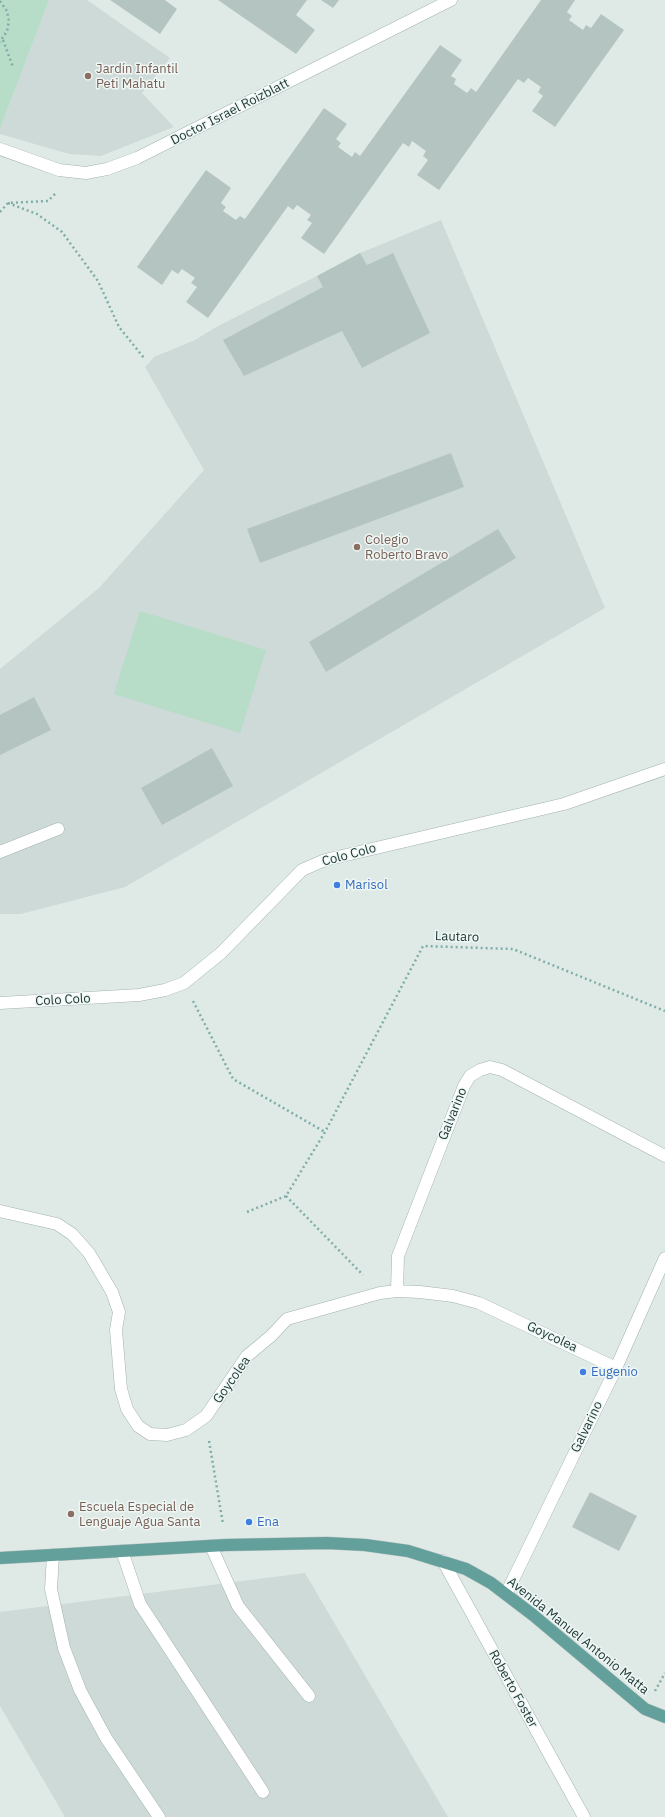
<!DOCTYPE html>
<meta charset="utf-8">
<style>
body{margin:0}
canvas{display:block;background:#dfeae7}
</style>
<canvas width="665" height="1817"></canvas>
<script>
const ctx = document.querySelector('canvas').getContext('2d');
ctx.lineJoin = 'round';
function fillPath(path, color) { ctx.fillStyle = color; ctx.fill(path, 'evenodd'); }
const toPath = rows => new Path2D(rows.map(r => 'M' + r).join(''));
function stroke(path, color, width, dash) { ctx.strokeStyle = color; ctx.lineWidth = width; ctx.lineCap = dash ? 'butt' : 'round'; ctx.setLineDash(dash || []); ctx.stroke(path); }
function label(font, color, halo, rows, align = 'center') {
  ctx.font = font + ' "IBM Plex Sans",sans-serif'; ctx.lineWidth = 3; ctx.setLineDash([]); ctx.textBaseline = 'middle'; ctx.strokeStyle = halo; ctx.fillStyle = color; for (const [text, x, y, turn = 0] of rows) {
    ctx.save(); ctx.translate(x, y); ctx.rotate((+turn || 0) * Math.PI / 180); ctx.textAlign = isNaN(turn) ? turn : align; if (halo) ctx.strokeText(text, 0, 0); ctx.fillText(text, 0, 0); ctx.restore();
  }
}
fillPath(toPath([
 [49,0,87,0,170,58,142,93,174,127,101,156,69,154,0,134,0,129],
 [441,220,605,608,125,887,21,914,0,914,0,669,99,588,204,470,145,367,154,357,195,340,216,327,317,276,360,253],
 [305,1573,448,1817,65,1817,0,1706,0,1612]
]), '#cddad7');
fillPath(toPath([
 [0,0,49,0,0,129],
 [140,611,266,650,240,733,114,694]
]), '#b7dcc8');
fillPath(toPath([
 [110,0,165,0,177,9,160,34],
 [218,0,307,0,296,15,315,30,296,54],
 [321,0,339,0,333,8],
 [541,0,575,0,567,12,572,16,569,20,583,30,586,25,591,28,601,14,624,30,555,127,532,111,543,96,538,92,541,87,528,78,524,83,518,79,439,190,417,175,428,160,423,156,426,151,412,141,409,147,403,143,324,254,301,238,312,223,307,220,311,215,297,205,293,210,288,206,208,318,186,302,197,287,191,283,195,278,182,269,178,274,172,270,162,285,137,267,206,170,231,188,221,203,226,207,223,211,236,220,240,216,245,219,324,108,347,124,336,139,341,143,338,147,352,157,355,152,360,156,440,45,462,60,451,76,456,79,454,84,467,93,471,88,476,92],
 [360,253,367,265,393,253,430,333,362,368,342,331,244,376,223,340,323,287,317,276],
 [451,453,464,487,260,563,247,529],
 [498,529,516,558,326,672,309,642],
 [34,697,51,730,0,755,0,715],
 [212,748,233,786,162,825,141,788],
 [590,1492,637,1516,619,1551,572,1527]
]), '#b4c5c1');
const minor = toPath([
 [0,149,59,170,86,173,107,169,137,158,451,0],
 [0,852,58,829],
 [0,1003,139,995,165,990,184,983,221,953,302,870,325,860,564,804,665,769],
 [0,1211,57,1224,72,1234,89,1253,112,1292,119,1312,116,1330,121,1389,127,1409,138,1426,150,1434,167,1435,186,1430,206,1416,247,1356,271,1336,287,1319,380,1293,397,1291,420,1292,453,1296,479,1303,616,1368],
 [397,1291,398,1256,464,1086,470,1076,480,1070,490,1067,502,1070,665,1156],
 [211,1546,238,1606,309,1696],
 [122,1551,140,1604,263,1792],
 [53,1555,51,1589,64,1648,80,1690,106,1738,159,1817],
 [443,1561,584,1817],
 [506,1594,616,1368,665,1258]
]);
const major = toPath([
 [0,1558,226,1545,327,1543,365,1545,408,1551,466,1569,491,1583,533,1615,645,1709,665,1717]
]);
stroke(minor, '#a2b2af', 13);
stroke(major, '#bcc4c3', 13);
stroke(toPath([
 [0,1,7,11,9,21,7,31,0,42],
 [3,40,13,67],
 [8,203,37,214,62,232,98,281,119,327,144,358],
 [0,212,8,203,48,201,57,192],
 [193,1001,233,1079,325,1132],
 [286,1196,363,1275],
 [247,1212,286,1196,325,1132,423,946,513,949,665,1011],
 [209,1441,223,1524],
 [655,1691,665,1673]
]), '#7faea8', 2.5, [2, 3]);
stroke(minor, '#fff', 12);
stroke(major, '#63a09c', 12);
for (const [x, y, r, color] of [
 [88,76,4,"#8d6e63"],
 [357,547,4,"#8d6e63"],
 [337,885,4,"#3f7fe0"],
 [583,1372,4,"#3f7fe0"],
 [71,1514,4,"#8d6e63"],
 [249,1522,4,"#3f7fe0"]
]) { const dot = new Path2D(); dot.arc(x, y, r, 0, 2 * Math.PI); ctx.fillStyle = color; ctx.fill(dot); stroke(dot, '#eff7f5', 1.5); }
label('13px', '#785e54', '#eff7f5', [
 ["Jardín Infantil",96,69],
 ["Peti Mahatu",96,84],
 ["Colegio",365,540],
 ["Roberto Bravo",365,555],
 ["Escuela Especial de",79,1507],
 ["Lenguaje Agua Santa",79,1522]
], 'left');
label('13px', '#203a38', '#eff7f5', [
 ["Doctor Israel Roizblatt",230,112,-27],
 ["Colo Colo",349,855,-15],
 ["Lautaro",457,937,2],
 ["Colo Colo",63,1000,-3],
 ["Galvarino",453,1114,-68],
 ["Goycolea",552,1337,25],
 ["Goycolea",232,1380,-55],
 ["Galvarino",587,1427,-64],
 ["Avenida Manuel Antonio Matta",578,1636,39],
 ["Roberto Foster",513,1689,61]
]);
label('13px', '#366cbe', '#eff7f5', [
 ["Marisol",345,885],
 ["Eugenio",591,1372],
 ["Ena",257,1522]
], 'left');
</script>
